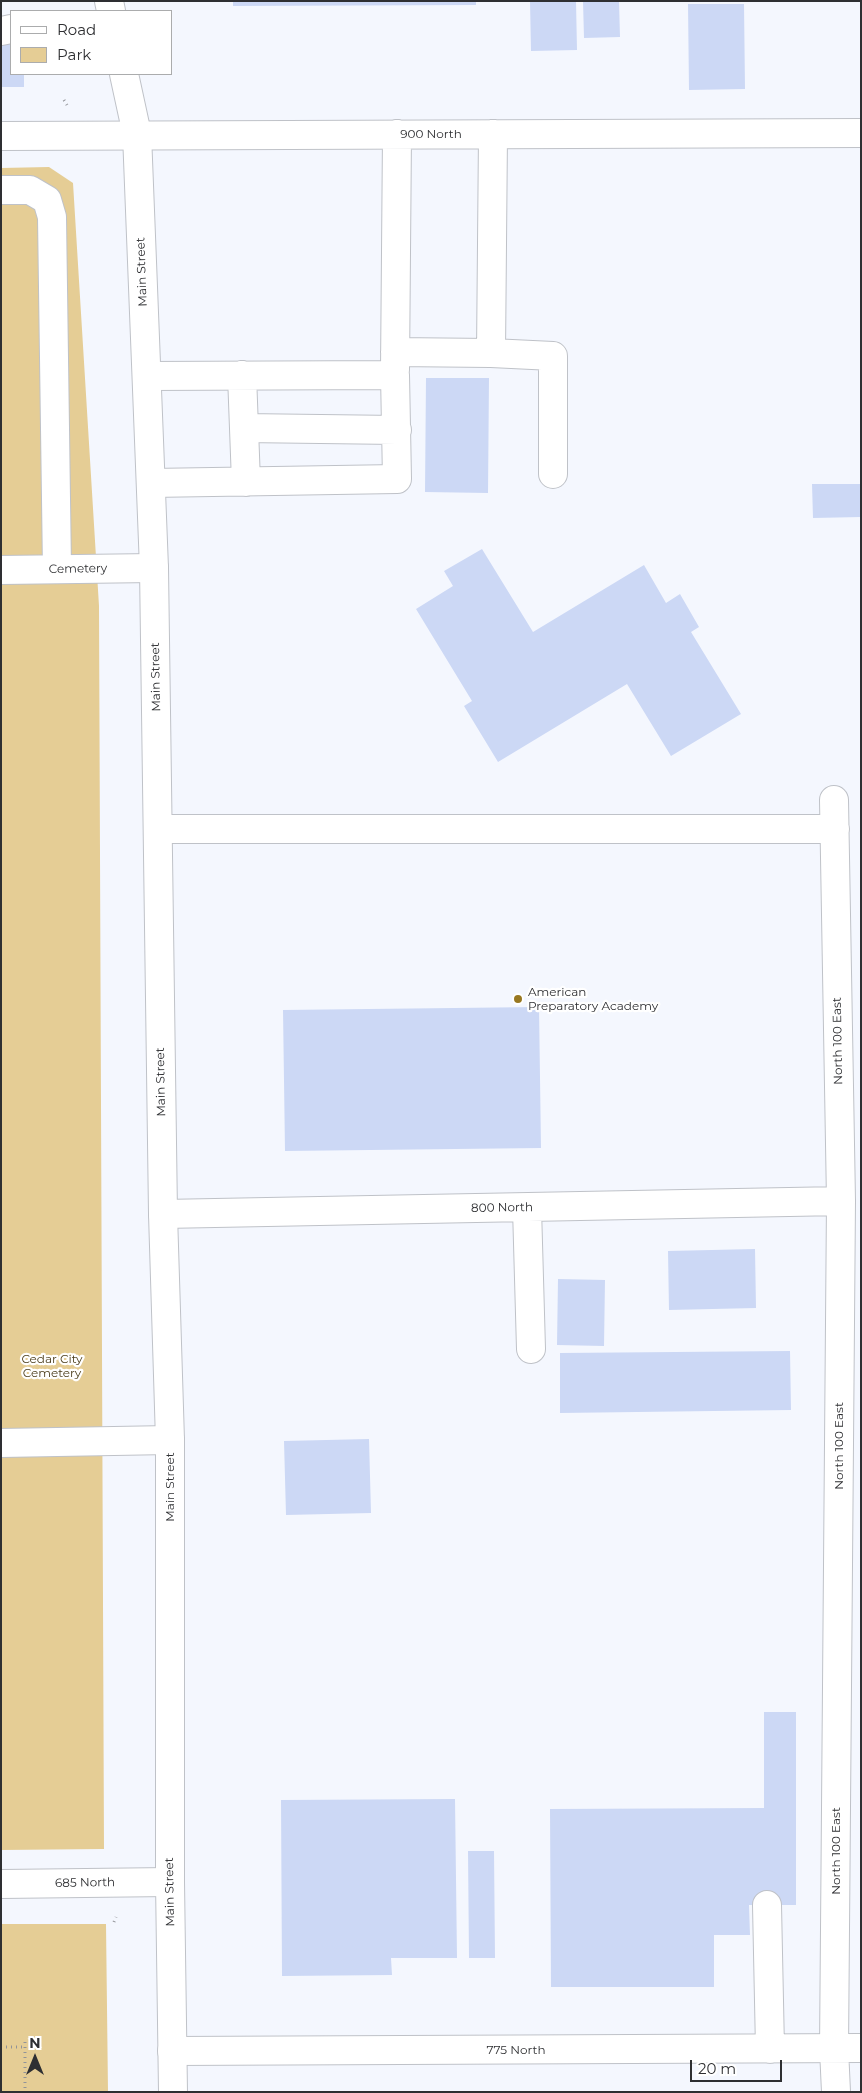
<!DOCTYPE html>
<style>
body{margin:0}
#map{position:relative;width:862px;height:2093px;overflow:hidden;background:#f4f7fe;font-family:Montserrat,sans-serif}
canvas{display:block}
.frame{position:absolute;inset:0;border:2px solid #2e2f32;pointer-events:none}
.legend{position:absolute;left:10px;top:10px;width:162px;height:65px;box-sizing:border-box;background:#fff;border:1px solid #abacad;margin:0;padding:6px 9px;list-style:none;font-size:15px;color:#2e2f32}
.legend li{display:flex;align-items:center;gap:10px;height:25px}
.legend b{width:25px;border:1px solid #abacad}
.north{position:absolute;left:10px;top:2033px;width:50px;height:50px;-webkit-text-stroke:4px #fff;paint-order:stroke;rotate:0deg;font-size:14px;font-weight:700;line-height:20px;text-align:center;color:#2e2f32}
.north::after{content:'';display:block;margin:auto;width:18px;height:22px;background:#2e2f32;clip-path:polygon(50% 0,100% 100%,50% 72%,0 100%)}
.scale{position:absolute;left:690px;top:2060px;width:92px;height:22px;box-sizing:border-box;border:2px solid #2e2f32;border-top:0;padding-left:6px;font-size:15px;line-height:18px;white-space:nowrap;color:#2e2f32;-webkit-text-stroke:4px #fff;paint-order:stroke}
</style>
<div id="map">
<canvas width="862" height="2093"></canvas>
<div class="frame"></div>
<ul class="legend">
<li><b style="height:6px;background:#fff"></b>Road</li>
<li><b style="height:14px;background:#e5cd95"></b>Park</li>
</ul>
<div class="north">N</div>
<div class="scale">20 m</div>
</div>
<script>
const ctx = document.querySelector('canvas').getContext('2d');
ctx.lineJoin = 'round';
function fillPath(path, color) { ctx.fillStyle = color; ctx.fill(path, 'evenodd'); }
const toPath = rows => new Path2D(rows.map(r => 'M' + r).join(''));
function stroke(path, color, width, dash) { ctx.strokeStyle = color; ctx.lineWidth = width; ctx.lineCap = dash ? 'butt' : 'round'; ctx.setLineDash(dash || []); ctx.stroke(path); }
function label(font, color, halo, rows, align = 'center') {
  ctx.font = font + ' Montserrat,sans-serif'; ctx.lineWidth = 4.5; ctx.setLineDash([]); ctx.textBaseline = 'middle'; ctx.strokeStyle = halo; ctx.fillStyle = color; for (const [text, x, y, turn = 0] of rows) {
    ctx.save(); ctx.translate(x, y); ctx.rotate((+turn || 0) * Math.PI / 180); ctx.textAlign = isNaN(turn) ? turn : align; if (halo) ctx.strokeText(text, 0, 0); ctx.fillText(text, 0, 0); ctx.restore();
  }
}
fillPath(toPath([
 [49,167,73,183,99,606,104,1849,1,1850,1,168],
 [1,1924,106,1924,108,2092,1,2092]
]), '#e5cd95');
fillPath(toPath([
 [233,1,476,1,476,5,233,6],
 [530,1,576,1,577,50,531,51],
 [583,1,619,1,620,37,584,38],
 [688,4,744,4,745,89,689,90],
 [1,38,11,38,11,74,24,74,24,87,1,87],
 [426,378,489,378,488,493,425,492],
 [812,484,861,484,861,517,813,518],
 [482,549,533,632,644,565,666,603,680,594,699,627,691,632,741,714,671,756,627,684,498,762,464,706,472,701,416,609,453,586,444,571],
 [539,1007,541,1148,285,1151,283,1010],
 [755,1249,756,1308,669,1310,668,1251],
 [558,1279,605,1280,604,1346,557,1345],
 [790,1351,791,1410,560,1413,560,1353],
 [369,1439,371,1513,286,1515,284,1441],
 [764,1712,796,1712,796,1905,749,1905,750,1935,714,1935,714,1987,551,1987,550,1809,764,1808],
 [455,1799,457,1958,391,1958,392,1975,282,1976,281,1800],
 [468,1851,494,1851,495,1958,469,1958]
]), '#ccd8f5');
const minor = toPath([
 [1,31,11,29],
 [1,136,861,133],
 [1,190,30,190,47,200,52,217,57,569],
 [395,352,491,353,493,134],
 [491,353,553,356,553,474],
 [395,370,397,134],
 [242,375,246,482],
 [147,376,395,375,397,479,151,483],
 [244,428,397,430],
 [1,570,154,568],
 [834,800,841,1201,834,2049,836,2092],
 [158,829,835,829],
 [527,1208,531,1349],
 [163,1214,841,1201],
 [1,1443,170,1440],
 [1,1884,170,1882],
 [767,1905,770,2049],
 [172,2051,861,2048]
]);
const major = toPath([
 [109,1,111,11],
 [124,74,137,134,154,568,163,1214,170,1440,170,1882,173,2092]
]);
stroke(minor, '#bfc2c8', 30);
stroke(major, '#bfc2c8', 30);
stroke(toPath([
 [64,100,67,105],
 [114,1922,116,1917],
 [25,2042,25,2092],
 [1,2047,25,2047]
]), '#919398', 3, [1, 4]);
stroke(minor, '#fff', 28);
stroke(major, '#fff', 28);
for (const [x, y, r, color] of [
 [518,999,5,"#987821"]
]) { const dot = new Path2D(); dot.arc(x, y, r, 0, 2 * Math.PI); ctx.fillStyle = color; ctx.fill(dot); stroke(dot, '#fff', 2); }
label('12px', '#2e2f32', '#fff', [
 ["900 North",431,134],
 ["Main Street",142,272,-92],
 ["Cemetery",78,569,-1],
 ["Main Street",156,677,-91],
 ["North 100 East",838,1041,-91],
 ["Main Street",161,1082,-91],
 ["800 North",502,1208,-1],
 ["North 100 East",839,1446,-90],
 ["Main Street",170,1487,-90],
 ["North 100 East",836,1851,-90],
 ["685 North",85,1883,-1],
 ["Main Street",170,1892,-91],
 ["775 North",516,2050]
]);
label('12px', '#2e2f32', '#fff', [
 ["American",528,992],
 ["Preparatory Academy",528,1006]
], 'left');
label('12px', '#4b3d1b', '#fff', [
 ["Cedar City",52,1359],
 ["Cemetery",52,1373]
]);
</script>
